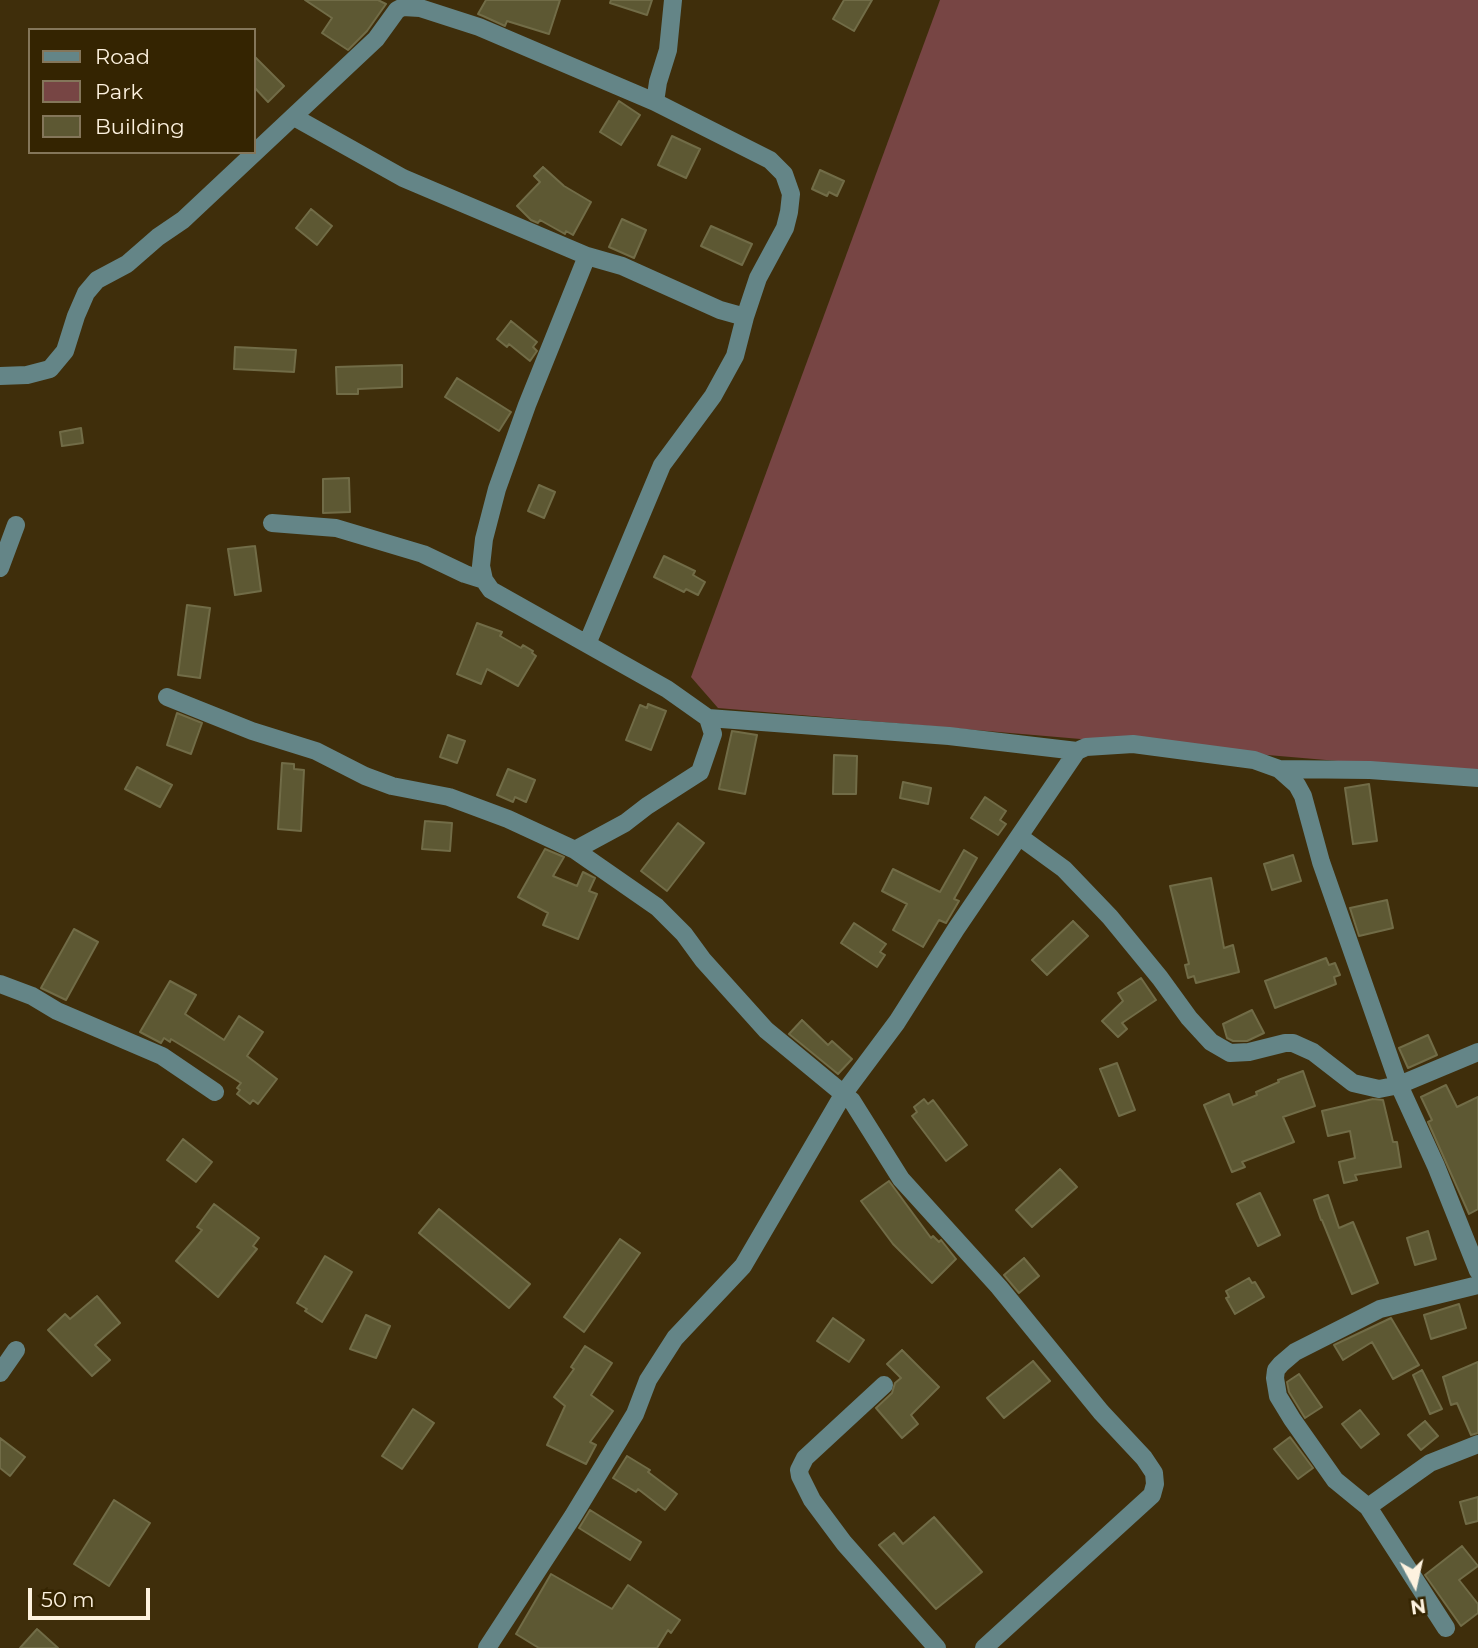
<!DOCTYPE html>
<style>
body{margin:0}
#map{position:relative;width:1478px;height:1648px;overflow:hidden;background:#3f2e0b;font-family:Montserrat,sans-serif}
canvas{display:block}
.legend{position:absolute;left:28px;top:28px;width:228px;height:126px;box-sizing:border-box;background:#342401;border:2px solid #84765a;margin:0;padding:9px 12px;list-style:none;font-size:21px;color:#fdf2df}
.legend li{display:flex;align-items:center;gap:14px;height:35px}
.legend b{width:35px;border:2px solid #84765a}
.north{position:absolute;left:1380px;top:1550px;width:70px;height:70px;-webkit-text-stroke:5px #342401;paint-order:stroke;rotate:172deg;font-size:19px;font-weight:700;line-height:28px;text-align:center;color:#fdf2df}
.north::after{content:'';display:block;margin:auto;width:24px;height:32px;background:#fdf2df;clip-path:polygon(50% 0,100% 100%,50% 72%,0 100%)}
.scale{position:absolute;left:28px;top:1588px;width:122px;height:32px;box-sizing:border-box;border:4px solid #fdf2df;border-top:0;padding-left:9px;font-size:21px;line-height:24px;white-space:nowrap;color:#fdf2df;-webkit-text-stroke:5px #342401;paint-order:stroke}
</style>
<div id="map">
<canvas width="1478" height="1648"></canvas>
<ul class="legend">
<li><b style="height:9px;background:#648587"></b>Road</li>
<li><b style="height:19px;background:#774544"></b>Park</li>
<li><b style="height:19px;background:#5d5833"></b>Building</li>
</ul>
<div class="north">N</div>
<div class="scale">50 m</div>
</div>
<script>
const ctx = document.querySelector('canvas').getContext('2d');
ctx.lineJoin = 'round';
function fillPath(path, color) { ctx.fillStyle = color; ctx.fill(path, 'evenodd'); }
const toPath = rows => new Path2D(rows.map(r => 'M' + r).join(''));
function stroke(path, color, width, dash) { ctx.strokeStyle = color; ctx.lineWidth = width; ctx.lineCap = dash ? 'butt' : 'round'; ctx.setLineDash(dash || []); ctx.stroke(path); }
fillPath(toPath([
 [940,0,1478,0,1478,773,718,708,691,677]
]), '#774544');
const building = toPath([
 [305,0,378,0,386,4,367,31,348,50,322,33,332,18,305,0],
 [486,0,560,0,549,34,507,21,505,26,483,16,478,14,486,0],
 [611,0,652,0,647,15,610,3,611,0],
 [844,0,872,0,854,31,833,19,844,0],
 [254,56,284,86,268,102,254,87,254,56],
 [619,101,640,115,621,145,600,132,619,101],
 [672,136,700,149,686,178,658,165,672,136],
 [543,167,564,186,591,202,573,235,566,231,565,234,540,220,538,223,531,220,517,206,540,182,534,176,543,167],
 [820,170,844,181,837,196,829,192,827,196,812,189,820,170],
 [311,209,332,226,317,245,296,228,311,209],
 [622,219,646,230,634,258,609,247,622,219],
 [711,226,752,244,742,265,701,246,711,226],
 [511,321,537,342,533,347,537,351,530,361,509,344,507,347,497,339,511,321],
 [235,347,296,350,294,372,234,369,235,347],
 [402,365,402,387,358,389,358,394,337,394,336,367,402,365],
 [457,378,511,412,499,431,445,397,457,378],
 [81,428,83,443,62,446,60,432,81,428],
 [349,478,350,512,323,513,323,479,349,478],
 [539,485,555,492,544,518,528,511,539,485],
 [255,546,261,591,235,595,228,549,255,546],
 [664,556,695,571,693,575,705,582,698,595,686,589,684,592,654,577,664,556],
 [187,605,210,608,200,678,178,675,187,605],
 [477,623,502,632,500,636,521,648,523,645,533,651,532,653,536,656,518,686,487,669,481,684,457,674,477,623],
 [648,704,666,711,651,750,626,740,640,705,647,708,648,704],
 [177,713,202,723,191,754,167,745,177,713],
 [732,731,757,735,745,794,719,789,732,731],
 [448,735,465,741,457,763,440,757,448,735],
 [834,755,857,756,856,794,833,794,834,755],
 [282,763,294,764,294,769,304,770,301,831,278,829,282,763],
 [137,767,172,785,160,807,125,789,137,767],
 [508,769,535,780,526,802,515,797,513,802,497,795,508,769],
 [903,782,931,788,928,804,900,798,903,782],
 [1369,784,1377,841,1353,844,1345,788,1369,784],
 [985,797,1006,811,1000,820,1006,824,998,835,971,818,985,797],
 [425,821,452,823,450,851,422,849,425,821],
 [678,823,704,843,667,891,641,871,678,823],
 [545,849,564,857,553,876,577,886,583,872,595,878,589,891,597,894,578,939,543,925,548,913,518,897,545,849],
 [964,850,977,858,954,899,959,901,946,923,939,920,923,947,893,930,907,904,882,891,893,869,940,892,964,850],
 [1293,855,1301,881,1272,890,1264,864,1293,855],
 [1211,878,1224,948,1233,945,1239,972,1196,983,1194,976,1188,978,1185,965,1189,964,1170,886,1211,878],
 [1387,900,1393,928,1359,936,1350,908,1387,900],
 [1073,921,1088,936,1047,975,1032,960,1073,921],
 [854,923,886,944,880,952,885,955,877,967,841,943,854,923],
 [74,929,98,942,66,1000,41,988,74,929],
 [1326,958,1329,965,1335,963,1340,975,1334,977,1336,984,1275,1008,1265,981,1326,958],
 [1141,978,1156,1000,1122,1023,1127,1029,1118,1037,1102,1021,1123,1001,1118,993,1141,978],
 [170,981,196,995,185,1014,224,1040,239,1016,263,1032,247,1056,277,1079,258,1104,253,1100,250,1104,237,1094,240,1090,237,1088,241,1083,199,1056,171,1039,170,1042,164,1038,161,1043,140,1032,170,981],
 [1252,1010,1264,1033,1247,1041,1233,1041,1227,1038,1223,1024,1252,1010],
 [802,1020,828,1045,832,1041,852,1059,838,1074,789,1034,802,1020],
 [1428,1035,1437,1055,1408,1068,1399,1048,1428,1035],
 [1117,1063,1135,1110,1119,1116,1100,1069,1117,1063],
 [1303,1071,1315,1106,1283,1117,1294,1142,1242,1162,1245,1167,1232,1172,1204,1105,1229,1094,1233,1105,1257,1095,1256,1092,1279,1082,1278,1080,1303,1071],
 [1446,1085,1457,1107,1478,1097,1478,1209,1469,1214,1428,1122,1432,1120,1421,1097,1446,1085],
 [924,1099,928,1104,933,1100,967,1145,946,1161,912,1116,917,1112,914,1107,924,1099],
 [1373,1099,1383,1100,1393,1142,1397,1142,1401,1167,1355,1175,1357,1180,1344,1183,1339,1162,1355,1158,1350,1131,1328,1136,1322,1111,1373,1099],
 [183,1139,212,1162,196,1182,167,1160,183,1139],
 [1060,1169,1077,1187,1032,1227,1016,1210,1060,1169],
 [889,1181,931,1238,933,1236,939,1242,941,1240,956,1259,932,1283,893,1244,861,1201,889,1181],
 [1260,1193,1280,1235,1258,1246,1237,1204,1260,1193],
 [1328,1195,1339,1228,1353,1222,1378,1283,1352,1294,1322,1220,1321,1220,1314,1200,1328,1195],
 [214,1204,259,1238,253,1246,257,1249,218,1297,176,1261,202,1230,197,1227,214,1204],
 [439,1209,530,1284,509,1308,419,1233,439,1209],
 [1428,1231,1436,1259,1415,1265,1407,1238,1428,1231],
 [620,1239,640,1253,584,1332,564,1317,620,1239],
 [325,1256,352,1272,322,1322,305,1311,307,1309,297,1303,325,1256],
 [1024,1258,1039,1276,1019,1293,1004,1275,1024,1258],
 [1249,1278,1252,1283,1255,1282,1264,1297,1235,1314,1226,1298,1229,1297,1226,1291,1249,1278],
 [97,1296,120,1323,95,1345,110,1360,92,1376,48,1330,65,1314,70,1319,97,1296],
 [1459,1304,1466,1328,1431,1339,1424,1315,1459,1304],
 [366,1315,390,1326,376,1358,350,1349,366,1315],
 [833,1318,864,1340,849,1362,817,1341,833,1318],
 [1391,1318,1419,1365,1393,1379,1372,1342,1343,1360,1334,1345,1391,1318],
 [585,1346,612,1363,591,1395,613,1411,590,1442,596,1445,586,1464,547,1445,565,1406,554,1397,574,1369,571,1367,585,1346],
 [902,1350,939,1387,911,1415,918,1424,902,1438,876,1408,892,1393,895,1383,901,1378,887,1364,902,1350],
 [1033,1361,1050,1381,1004,1418,987,1398,1033,1361],
 [1478,1362,1478,1433,1471,1435,1457,1403,1451,1405,1443,1377,1478,1362],
 [1422,1370,1442,1409,1430,1414,1413,1375,1422,1370],
 [1299,1374,1322,1407,1305,1418,1289,1392,1287,1382,1299,1374],
 [413,1409,434,1423,402,1469,382,1456,413,1409],
 [1360,1410,1379,1434,1361,1448,1342,1424,1360,1410],
 [1425,1421,1438,1436,1421,1450,1408,1435,1425,1421],
 [1290,1437,1313,1468,1298,1479,1274,1449,1290,1437],
 [0,1438,25,1457,10,1476,0,1468,0,1438],
 [627,1456,650,1470,648,1472,677,1494,665,1510,638,1489,636,1492,613,1478,627,1456],
 [1478,1497,1478,1521,1466,1524,1460,1502,1478,1497],
 [114,1500,150,1523,109,1586,74,1564,114,1500],
 [590,1510,641,1542,630,1560,579,1528,590,1510],
 [934,1517,982,1572,936,1609,879,1545,894,1533,903,1544,934,1517],
 [1462,1546,1478,1566,1459,1580,1478,1604,1478,1613,1461,1626,1425,1575,1462,1546],
 [551,1574,612,1609,628,1585,680,1620,671,1633,668,1630,657,1648,539,1648,516,1634,551,1574],
 [37,1629,58,1648,20,1648,37,1629]
]);
fillPath(building, '#5d5833');
stroke(building, '#716c47', 2);
stroke(toPath([
 [294,117,403,178,587,256],
 [0,376,27,375,50,369,65,351,76,316,86,293,97,280,127,264,158,237,183,220,376,39,397,10,403,7,420,8,479,27,655,102],
 [272,523,336,528,423,554,465,574,484,580],
 [0,568,16,525],
 [587,644,662,465,713,396,735,356,745,317],
 [167,697,252,731,316,751,365,776,392,786,449,797,508,819,575,850,657,907,684,934,703,960,766,1030,852,1101,901,1179,999,1287,1101,1412,1144,1458,1154,1473,1155,1484,1152,1495,984,1648],
 [708,718,949,736,1077,751],
 [1279,769,1370,770,1478,778],
 [1020,837,1064,869,1110,917,1160,978,1189,1018,1211,1042,1230,1053,1249,1052,1285,1043,1293,1043,1313,1052,1353,1083,1379,1089,1399,1085,1478,1052],
 [575,850,625,823,647,806,700,772,713,734,708,718,667,689,491,590,484,580,481,566,484,539,497,489,527,405,587,256,622,266,720,310,745,317,758,278,785,228,789,212,791,194,784,174,770,160,655,102,658,82,668,50,673,0],
 [0,984,32,996,57,1011,162,1056,215,1092],
 [0,1373,16,1350],
 [884,1385,805,1458,799,1470,800,1476,812,1500,844,1543,937,1648],
 [1368,1507,1430,1463,1478,1444],
 [1446,1628,1368,1507,1335,1480,1292,1419,1278,1396,1275,1378,1276,1370,1281,1364,1295,1352,1380,1309,1478,1285],
 [487,1648,573,1516,635,1414,648,1380,675,1338,743,1266,844,1093,897,1022,956,929,1077,751,1086,747,1133,744,1254,760,1279,769,1297,785,1303,796,1321,862,1399,1085,1436,1166,1478,1271]
]), '#648587', 18);
</script>
